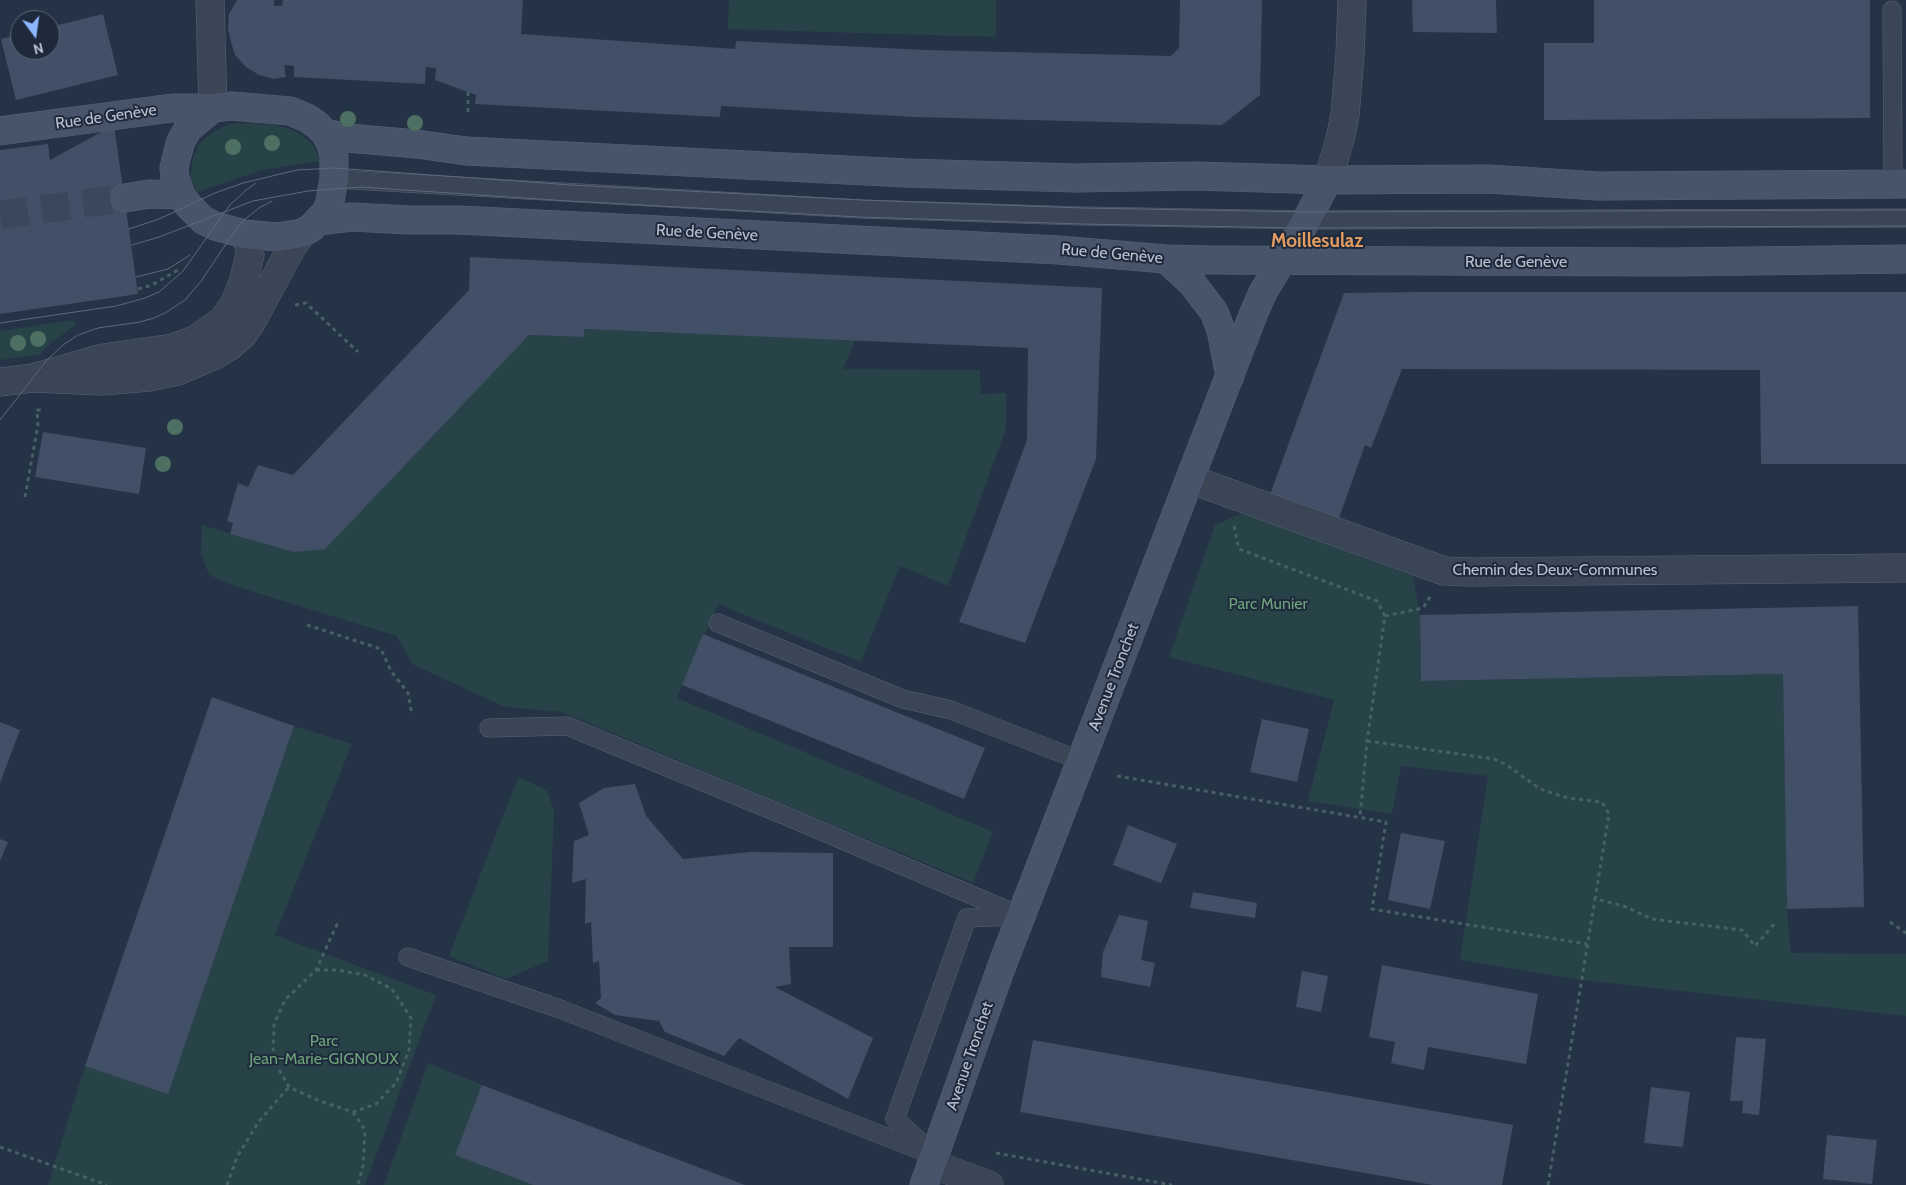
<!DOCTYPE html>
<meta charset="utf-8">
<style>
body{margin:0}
#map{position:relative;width:1906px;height:1185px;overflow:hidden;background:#253347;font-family:Cabin,sans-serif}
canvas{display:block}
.north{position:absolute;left:10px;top:10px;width:50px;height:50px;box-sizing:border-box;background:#1e2a3c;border:1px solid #5c6677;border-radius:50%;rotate:166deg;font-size:14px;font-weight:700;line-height:20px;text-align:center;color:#b8c0cf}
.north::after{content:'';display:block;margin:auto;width:18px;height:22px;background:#8db7ff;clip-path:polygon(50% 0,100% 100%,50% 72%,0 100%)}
</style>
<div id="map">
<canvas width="1906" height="1185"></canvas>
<div class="north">N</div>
</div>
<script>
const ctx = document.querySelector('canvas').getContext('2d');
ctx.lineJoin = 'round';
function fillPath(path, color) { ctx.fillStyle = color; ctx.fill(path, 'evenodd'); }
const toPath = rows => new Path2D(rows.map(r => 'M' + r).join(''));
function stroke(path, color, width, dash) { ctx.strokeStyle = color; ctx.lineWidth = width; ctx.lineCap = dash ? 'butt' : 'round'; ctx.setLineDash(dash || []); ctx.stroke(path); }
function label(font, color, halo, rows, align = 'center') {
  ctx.font = font + ' Cabin,sans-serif'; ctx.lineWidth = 4; ctx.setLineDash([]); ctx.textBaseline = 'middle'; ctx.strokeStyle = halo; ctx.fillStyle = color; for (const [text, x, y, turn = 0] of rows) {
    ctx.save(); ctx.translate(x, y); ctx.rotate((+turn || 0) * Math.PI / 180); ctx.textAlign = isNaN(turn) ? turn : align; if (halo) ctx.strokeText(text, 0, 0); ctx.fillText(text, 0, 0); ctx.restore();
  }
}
fillPath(toPath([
 [729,0,996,0,996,37,728,29],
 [250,123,273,125,291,129,302,135,313,145,320,161,262,170,197,192,190,177,193,159,199,144,212,133,228,124],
 [73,320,77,324,51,343,39,355,0,360,0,331],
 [584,329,855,340,843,369,980,370,981,394,1006,393,1006,429,948,586,900,566,861,662,718,604,677,698,993,832,973,883,562,712,505,707,412,664,397,636,238,587,209,575,201,554,202,525,294,552,529,335,584,337],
 [1243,513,1413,576,1420,615,1421,681,1783,674,1787,909,1791,953,1906,954,1906,1016,1581,980,1460,960,1488,776,1401,766,1392,814,1308,801,1334,700,1169,657,1215,525],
 [294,726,352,744,275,935,436,995,365,1185,48,1185,85,1066,168,1093],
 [518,777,547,790,554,811,548,961,506,979,449,956],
 [428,1063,482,1085,456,1155,533,1185,384,1185]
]), '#274348');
fillPath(toPath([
 [237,0,274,0,274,6,282,6,283,0,523,0,521,34,735,49,736,41,927,50,1171,56,1179,48,1180,0,1262,0,1260,95,1222,125,915,117,721,106,720,117,475,104,476,95,435,80,436,68,426,67,425,84,294,77,294,66,284,65,286,77,274,79,259,75,246,67,235,55,231,42,228,29,229,14],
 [1412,0,1496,0,1497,33,1413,32],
 [1594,0,1870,0,1870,118,1544,120,1544,43,1594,43],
 [103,14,118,75,16,100,1,39,20,34,20,50,50,50,50,27],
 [114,125,138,294,0,314,0,150,48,144,50,160],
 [470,257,1102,288,1096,459,1025,643,959,622,1027,440,1028,348,584,329,584,337,529,335,325,549,294,552,230,534,233,523,227,521,238,483,248,487,258,465,293,475,469,290],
 [1419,292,1906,292,1906,464,1761,464,1760,370,1402,369,1371,448,1365,445,1338,521,1269,497,1344,293],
 [43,432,146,448,139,494,35,477],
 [1858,606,1864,907,1787,909,1783,674,1421,681,1420,615],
 [703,634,985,748,964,799,682,685],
 [212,697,294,726,168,1094,85,1066],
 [1262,719,1309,729,1297,782,1250,772],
 [0,722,20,730,0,783],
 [635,784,646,816,683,859,750,852,833,853,833,947,789,947,791,984,775,987,873,1038,848,1099,739,1038,724,1056,665,1032,659,1021,615,1015,595,1003,601,998,599,961,593,963,591,922,585,924,586,879,572,883,574,841,589,835,579,803,604,788],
 [1128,825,1177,844,1161,883,1113,865],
 [1401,833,1445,841,1430,909,1388,900],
 [0,839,8,842,0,861],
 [1193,892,1257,903,1255,918,1190,908],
 [1119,915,1148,921,1141,960,1155,963,1150,987,1101,977,1103,952],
 [1382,965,1538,994,1526,1064,1428,1047,1424,1070,1391,1063,1395,1042,1369,1037],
 [1302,971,1328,976,1321,1012,1296,1007],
 [1736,1037,1766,1039,1759,1115,1742,1113,1743,1101,1730,1101],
 [1033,1040,1513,1125,1502,1185,1433,1185,1020,1112],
 [482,1085,745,1185,533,1185,455,1155],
 [1651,1087,1690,1092,1683,1147,1644,1143],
 [1827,1135,1877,1140,1872,1184,1823,1179]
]), '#415067');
stroke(toPath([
 [0,215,125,198]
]), '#3b485b', 28, [28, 14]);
const service = toPath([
 [1892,10,1893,185],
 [334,179,861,209,1082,216,1306,220,1906,218],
 [718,623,903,699,951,710,1081,761],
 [489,728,567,726,786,816,1021,916],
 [408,957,560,1009,935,1156],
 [929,1150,895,1119,967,918,1017,916]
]);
const minor = toPath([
 [210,0,213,108],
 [33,378,102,381,149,377,178,371,213,356,230,346,244,333,251,323,293,245,302,233],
 [0,382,33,378,103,358,173,348,195,340,223,320,235,303,243,283,250,255,249,245,244,234],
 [1190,479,1444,571,1471,572,1906,568],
 [932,1164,989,1185]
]);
const tertiary = toPath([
 [1328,180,1340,139,1345,115,1350,55,1352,0]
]);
const secondary = toPath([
 [0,131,172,108,213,108,232,106,290,111,307,118,317,125,325,133,331,144,334,156,334,179,329,206,325,213,311,228,302,233,278,237,244,234,215,226,203,220,188,205,181,195,175,178,174,168,177,155,181,141,188,129,213,108],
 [325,133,348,138,417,144,466,151,906,173,1075,178,1196,176,1328,180,1489,179,1598,186,1906,184],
 [125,198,149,194,181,195],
 [318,221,352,217,409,220,459,220,1059,250,1166,259,1209,260,1673,262,1906,259],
 [1166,259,1192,283,1214,312,1221,330,1230,376],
 [924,1185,1001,968,1253,315,1263,292,1302,228,1328,180]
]);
stroke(service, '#586373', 19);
stroke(minor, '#586373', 29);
stroke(tertiary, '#586373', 29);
stroke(secondary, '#586373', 29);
stroke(toPath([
 [468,92,468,116],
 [138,289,152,285,178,270],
 [295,305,306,303,358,352],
 [25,497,38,425,37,410,41,410],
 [1234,526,1239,549,1377,601,1385,616,1367,741,1360,817],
 [1385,616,1423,608,1430,597],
 [307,625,381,649,391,671,408,693,412,715],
 [1367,741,1494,759,1507,765,1540,789,1568,798,1602,802,1609,814,1595,899,1624,906,1652,919,1742,930,1755,946,1775,923],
 [1117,776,1386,822,1372,909,1587,944],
 [1890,922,1906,933],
 [316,970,337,970,365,975,392,989,411,1018,409,1050,396,1083,376,1104,353,1112,317,1100,289,1087,273,1059,274,1024,285,1000,316,970,339,920],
 [353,1112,365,1130,363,1166,358,1185],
 [0,1147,107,1185],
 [996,1153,1172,1185],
 [227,1185,237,1157,259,1121,289,1087],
 [1548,1185,1595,899]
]), '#466063', 3, [4, 4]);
stroke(service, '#3a4556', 18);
stroke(minor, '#3a4556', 28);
stroke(tertiary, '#3a4556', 28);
stroke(secondary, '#475469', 28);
stroke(toPath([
 [129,229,159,219,215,193,243,183,297,170,334,168,571,185,861,200,1083,208,1311,212,1906,210],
 [132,245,159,237,253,201,308,191,360,187,569,201,860,217,1082,224,1302,228,1906,226],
 [136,277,168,269,190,255],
 [0,323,116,306,145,298,159,292,183,271,230,205,245,191,256,183],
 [0,420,47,360,63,345,78,335,98,328,140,322,154,318,167,312,185,300,202,280,234,232,244,220,259,208,272,201]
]), '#5c697d', 1);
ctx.fillStyle = '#4d7063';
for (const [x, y] of [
 [348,119],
 [415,123],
 [272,143],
 [233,147],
 [38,339],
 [18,343],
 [175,427],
 [163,464]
]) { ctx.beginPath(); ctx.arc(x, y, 8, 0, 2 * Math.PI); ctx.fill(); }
label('16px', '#b8c0cf', '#1e2a3c', [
 ["Rue de Genève",106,117,-8],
 ["Rue de Genève",707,233,3],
 ["Rue de Genève",1112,254,5],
 ["Rue de Genève",1516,262],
 ["Chemin des Deux-Communes",1555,570],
 ["Avenue Tronchet",1114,677,-69],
 ["Avenue Tronchet",970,1056,-71]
]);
label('16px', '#6da27a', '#1e2a3c', [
 ["Parc Munier",1268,604],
 ["Parc",324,1041],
 ["Jean-Marie-GIGNOUX",324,1059]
]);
label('bold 19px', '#e19b60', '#1e2a3c', [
 ["Moillesulaz",1317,241]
]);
</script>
